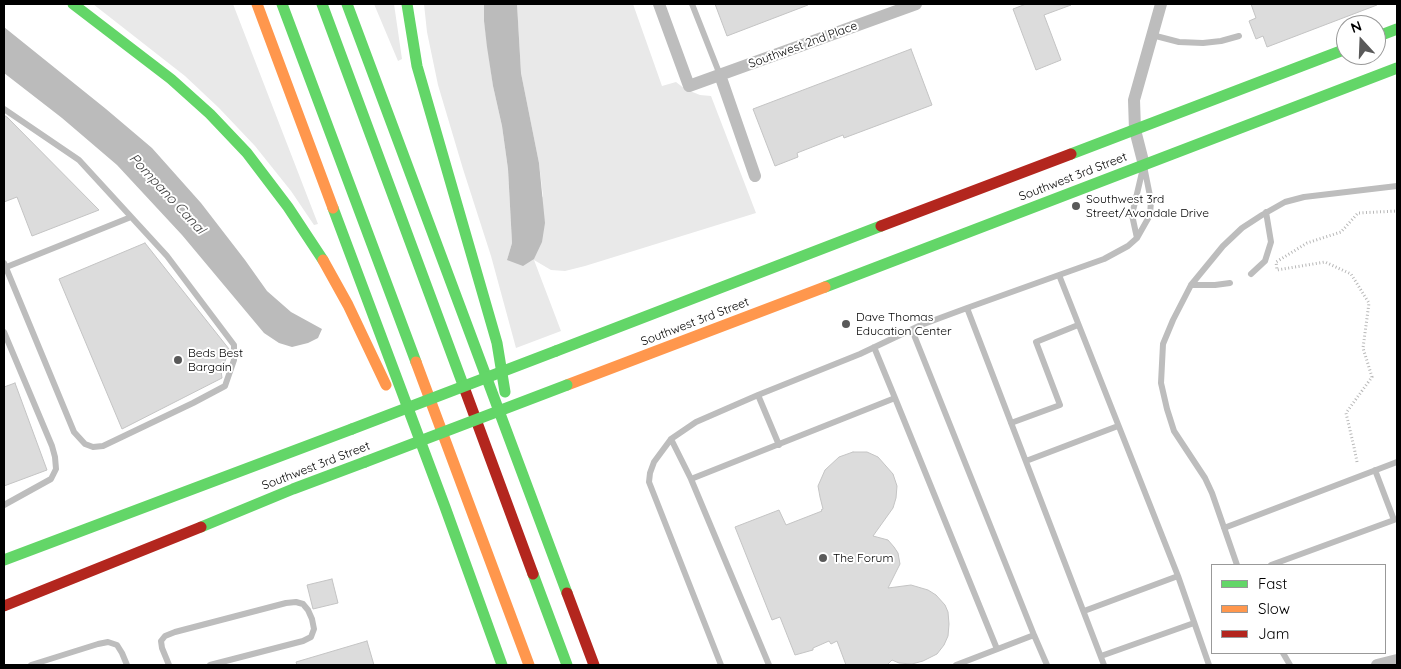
<!DOCTYPE html>
<style>
body{margin:0}
#map{position:relative;width:1401px;height:669px;overflow:hidden;background:#fff;font-family:Quicksand,sans-serif}
canvas{display:block}
.frame{position:absolute;inset:0;border:5px solid #000;pointer-events:none}
.legend{position:absolute;left:1211px;top:564px;width:175px;height:90px;box-sizing:border-box;background:#fff;border:1px solid #999;margin:0;padding:6px 9px;list-style:none;font-size:15px;color:#000}
.legend li{display:flex;align-items:center;gap:10px;height:25px}
.legend b{width:25px;border:1px solid #999}
.north{position:absolute;left:1336px;top:15px;width:50px;height:50px;box-sizing:border-box;background:#fff;border:1px solid #999;border-radius:50%;rotate:340deg;font-size:14px;font-weight:700;line-height:20px;text-align:center;color:#000}
.north::after{content:'';display:block;margin:auto;width:18px;height:22px;background:#595959;clip-path:polygon(50% 0,100% 100%,50% 72%,0 100%)}
</style>
<div id="map">
<canvas width="1401" height="669"></canvas>
<div class="frame"></div>
<ul class="legend">
<li><b style="height:6px;background:#63d668"></b>Fast</li>
<li><b style="height:6px;background:#ff974d"></b>Slow</li>
<li><b style="height:6px;background:#b3261e"></b>Jam</li>
</ul>
<div class="north">N</div>
</div>
<script>
const ctx = document.querySelector('canvas').getContext('2d');
ctx.lineJoin = 'round';
function fillPath(path, color) { ctx.fillStyle = color; ctx.fill(path, 'evenodd'); }
const toPath = rows => new Path2D(rows.map(r => 'M' + r).join(''));
function stroke(path, color, width, dash) { ctx.strokeStyle = color; ctx.lineWidth = width; ctx.lineCap = dash ? 'butt' : 'round'; ctx.setLineDash(dash || []); ctx.stroke(path); }
function label(font, color, halo, rows, align = 'center') {
  ctx.font = font + ' Quicksand,sans-serif'; ctx.lineWidth = 4; ctx.setLineDash([]); ctx.textBaseline = 'middle'; ctx.strokeStyle = halo; ctx.fillStyle = color; for (const [text, x, y, turn = 0] of rows) {
    ctx.save(); ctx.translate(x, y); ctx.rotate((+turn || 0) * Math.PI / 180); ctx.textAlign = isNaN(turn) ? turn : align; if (halo) ctx.strokeText(text, 0, 0); ctx.fillText(text, 0, 0); ctx.restore();
  }
}
fillPath(toPath([
 [93,4,233,4,318,224,314,225,291,191,255,146,219,108,185,76],
 [374,4,394,4,402,59,398,61],
 [424,4,484,4,484,21,493,86,502,126,508,169,512,243,507,260,543,196,539,163,521,73,517,4,633,4,662,86,676,82,685,89,700,95,711,96,756,213,585,266,565,271,551,270,534,260,561,331,516,348,491,256,463,169,438,85,427,32]
]), '#e9e9e9');
fillPath(toPath([
 [484,4,517,4,521,73,539,163,545,223,542,242,534,259,523,266,507,260,512,243,508,169,502,126,493,86,487,47,484,21],
 [4,27,106,109,152,148,201,203,245,260,267,291,291,312,322,329,318,338,308,343,292,347,279,343,264,333,182,235,117,165,62,118,4,73]
]), '#bbb');
const building = toPath([
 [715,4,808,4,808,5,727,36,715,4],
 [1026,4,1071,5,1044,15,1061,60,1036,70,1013,9,1026,4],
 [1251,4,1377,4,1377,5,1267,47,1263,36,1256,39,1249,21,1256,18,1251,4],
 [911,49,932,105,844,138,843,135,797,153,798,157,775,166,753,109,911,49],
 [4,115,8,118,99,210,32,236,17,197,4,202,4,115],
 [145,243,229,349,229,352,221,370,222,378,122,429,59,279,145,243],
 [15,383,47,470,4,486,4,387,15,383],
 [853,452,867,452,878,457,893,474,897,486,896,498,893,508,873,536,888,540,894,547,898,553,900,564,888,588,911,585,928,590,936,595,945,605,948,612,949,624,948,636,944,645,937,654,923,661,912,664,899,663,892,660,887,665,846,665,837,641,831,644,829,641,813,648,813,650,795,655,780,617,772,620,735,527,779,510,786,525,822,511,821,510,823,509,820,497,818,486,825,470,839,457,853,452],
 [332,579,338,603,313,609,307,585,332,579],
 [367,641,374,665,297,665,296,662,367,641]
]);
fillPath(building, '#dcdcdc');
stroke(building, '#c4c4c4', 1);
stroke(toPath([
 [1357,462,1354,447,1346,413,1372,377,1363,348,1369,303,1351,274,1325,262,1277,270,1276,262,1307,243,1341,232,1358,213,1397,211]
]), '#b8b8b8', 3, [1, 2.5]);
stroke(toPath([
 [692,4,720,75],
 [1152,35,1179,42,1203,43,1221,41,1239,36],
 [4,109,79,160,167,256,234,345,234,360,225,386,193,403,103,446,93,447,85,444,74,432,4,263],
 [1144,166,1151,201,1150,215,1137,238,1128,246,1104,259,1059,275,1178,576,1209,665],
 [1137,238,1132,215,1143,168],
 [4,268,131,217],
 [1251,274,1265,261,1271,242,1266,212],
 [1059,275,967,308,1104,665],
 [1191,285,1215,285,1230,283],
 [912,330,1034,635],
 [4,332,52,446,55,457,56,469,51,479,4,505],
 [758,395,779,445],
 [895,398,997,649],
 [1011,423,1060,405,1036,342,1078,325],
 [671,439,691,479,769,665],
 [1026,461,1118,426],
 [691,479,895,398,874,347],
 [1224,528,1397,462],
 [1237,565,1212,493,1205,478,1174,431,1167,409,1161,383,1163,344,1173,320,1191,285,1223,246,1242,228,1262,215,1285,202,1304,197,1397,186],
 [1271,565,1394,520,1375,470],
 [1084,611,1178,576],
 [1283,653,1290,665],
 [1101,656,1194,623],
 [31,665,98,644,108,642,117,645,122,653,127,665],
 [169,665,162,648,161,641,165,636,175,632,286,603,296,602,303,604,308,610,312,619,314,629,311,637,303,641,210,665],
 [721,665,649,482,650,473,654,462,671,439,696,422,758,395,860,354,921,325,967,308],
 [956,665,1034,635,1047,665]
]), '#bdbdbd', 6);
stroke(toPath([
 [659,4,689,86,916,4],
 [720,75,755,176],
 [1144,165,1135,130,1134,100,1161,4],
 [1377,665,1397,660]
]), '#bdbdbd', 12);
stroke(toPath([
 [73,4,171,79,210,114,247,153,288,207,323,260],
 [282,4,416,362],
 [322,4,465,390],
 [347,4,567,593],
 [407,4,417,66,497,343,505,392],
 [1376,37,1397,29],
 [1071,154,1346,49],
 [333,208,445,507,502,665],
 [825,287,1397,68],
 [556,351,881,226],
 [201,527,293,489,365,462],
 [4,560,352,429],
 [533,574,567,665]
]), '#63d668', 11);
stroke(toPath([
 [257,4,333,208],
 [323,260,348,305,386,385],
 [416,362,529,665],
 [567,385,825,287]
]), '#ff974d', 11);
stroke(toPath([
 [881,226,1071,154],
 [465,390,533,574],
 [567,593,594,665],
 [4,606,201,527]
]), '#b3261e', 11);
stroke(toPath([
 [352,429,556,351],
 [365,462,567,385]
]), '#63d668', 11);
for (const [x, y, r, color] of [
 [1076,206,5,"#595959"],
 [846,324,5,"#595959"],
 [178,360,5,"#595959"],
 [823,558,5,"#595959"]
]) { const dot = new Path2D(); dot.arc(x, y, r, 0, 2 * Math.PI); ctx.fillStyle = color; ctx.fill(dot); stroke(dot, '#fff', 2); }
label('12px', '#000', '#fff', [
 ["Southwest 2nd Place",803,45,-20],
 ["Southwest 3rd Street",1073,177,-21],
 ["Southwest 3rd Street",695,322,-21],
 ["Southwest 3rd Street",316,466,-21]
]);
label('12px', '#000', '#fff', [
 ["Southwest 3rd",1086,199],
 ["Street/Avondale Drive",1086,213],
 ["Dave Thomas",856,317],
 ["Education Center",856,331],
 ["Beds Best",188,353],
 ["Bargain",188,367],
 ["The Forum",833,558]
], 'left');
label('italic 14px', '#3f3f3f', '#fff', [
 ["Pompano Canal",167,194,47]
]);
</script>
